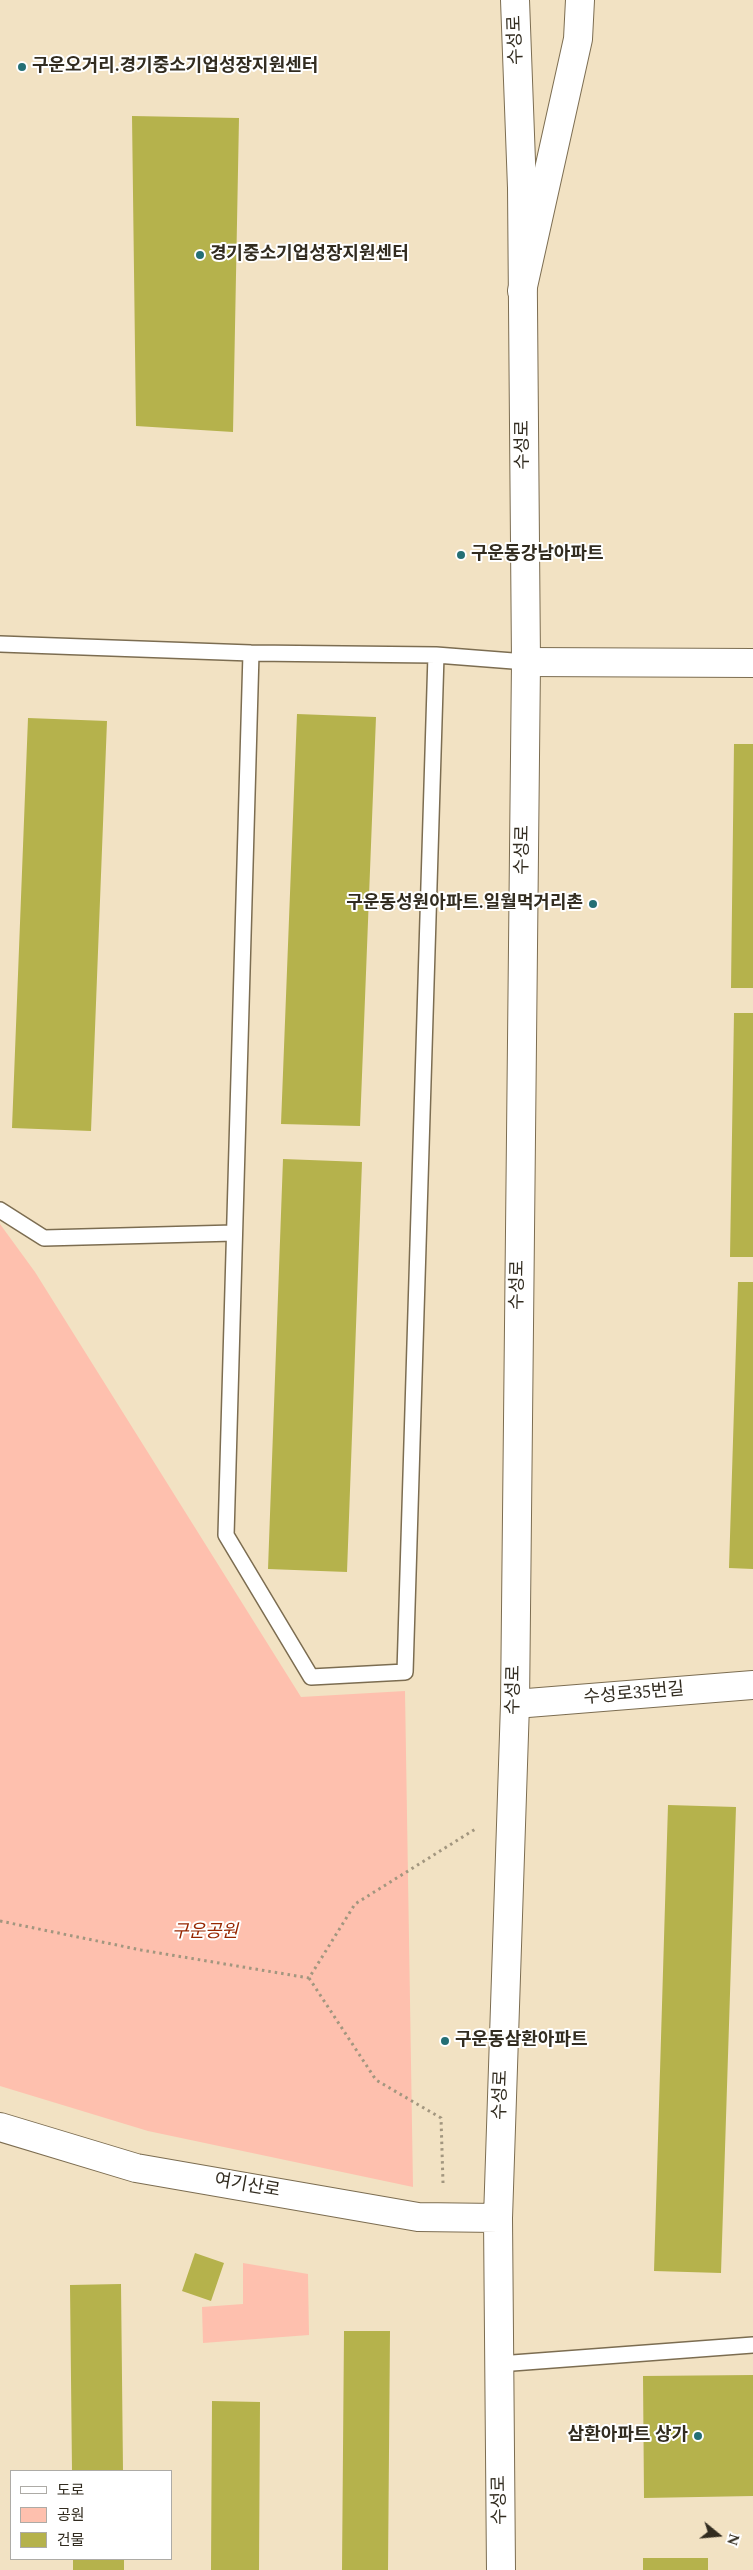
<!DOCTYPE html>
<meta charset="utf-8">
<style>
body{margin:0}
#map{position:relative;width:753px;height:2570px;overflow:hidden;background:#f2e2c3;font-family:Spectral,"Noto Sans KR",serif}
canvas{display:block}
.legend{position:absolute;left:10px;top:2470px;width:162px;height:90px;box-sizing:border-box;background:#fff;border:1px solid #adaba6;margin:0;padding:6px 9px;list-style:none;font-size:15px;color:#322c20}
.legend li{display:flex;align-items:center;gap:10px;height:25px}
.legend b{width:25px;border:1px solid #adaba6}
.north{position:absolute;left:693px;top:2510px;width:50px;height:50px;-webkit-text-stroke:4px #fff;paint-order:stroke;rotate:107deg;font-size:14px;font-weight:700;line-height:20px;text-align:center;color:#322c20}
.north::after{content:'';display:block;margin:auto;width:18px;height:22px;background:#322c20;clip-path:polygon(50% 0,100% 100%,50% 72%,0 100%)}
</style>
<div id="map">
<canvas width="753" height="2570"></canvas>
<ul class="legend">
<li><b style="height:6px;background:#fff"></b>도로</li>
<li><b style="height:14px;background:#fec0ae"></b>공원</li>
<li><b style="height:14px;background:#b5b24c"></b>건물</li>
</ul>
<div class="north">N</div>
</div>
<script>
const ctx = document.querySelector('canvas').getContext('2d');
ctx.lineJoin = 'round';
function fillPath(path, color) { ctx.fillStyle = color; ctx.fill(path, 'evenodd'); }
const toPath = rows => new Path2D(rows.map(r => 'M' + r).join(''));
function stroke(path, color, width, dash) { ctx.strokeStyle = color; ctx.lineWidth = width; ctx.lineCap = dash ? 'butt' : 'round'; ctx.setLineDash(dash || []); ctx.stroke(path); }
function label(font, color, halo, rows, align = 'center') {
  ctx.font = font + ' Spectral,"Noto Sans KR",serif'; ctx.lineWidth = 4; ctx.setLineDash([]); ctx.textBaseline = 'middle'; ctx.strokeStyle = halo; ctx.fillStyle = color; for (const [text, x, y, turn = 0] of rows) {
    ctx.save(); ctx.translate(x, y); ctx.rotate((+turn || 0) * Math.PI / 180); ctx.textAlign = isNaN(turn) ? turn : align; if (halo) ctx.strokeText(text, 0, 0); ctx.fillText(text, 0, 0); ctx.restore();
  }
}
fillPath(toPath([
 [0,1224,35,1272,301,1697,405,1691,413,2187,148,2131,0,2086],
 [243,2263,308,2274,309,2335,203,2343,202,2307,243,2304]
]), '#fec0ae');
fillPath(toPath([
 [132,116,239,118,233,432,136,426],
 [297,714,376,717,360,1126,281,1124],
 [28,718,107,721,91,1131,12,1128],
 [734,744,753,744,753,988,731,988],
 [734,1013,753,1013,753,1257,730,1257],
 [283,1159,362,1162,347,1572,268,1569],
 [738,1282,753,1282,753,1569,729,1568],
 [668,1805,736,1807,721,2273,654,2271],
 [195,2253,224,2263,211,2301,182,2291],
 [121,2284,123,2471,72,2471,70,2285],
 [344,2331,390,2331,388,2570,342,2570],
 [753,2375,753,2496,644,2498,643,2376],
 [212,2401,260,2402,259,2570,211,2570],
 [643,2558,708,2558,708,2570,643,2570],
 [73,2559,124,2559,124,2570,73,2570]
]), '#b5b24c');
const lane = toPath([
 [0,644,251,653,436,655,526,662],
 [251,653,226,1535,311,1677,405,1672,436,655],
 [0,1210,44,1238,234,1233],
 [499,2364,753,2345]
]);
const street = toPath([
 [526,662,753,663],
 [515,1704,753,1685]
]);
const secondary = toPath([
 [0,2127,136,2168,418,2217,498,2218],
 [501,2570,498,2218,515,1704,526,662,522,188,515,0]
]);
const primary = toPath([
 [522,291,578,39,580,0]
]);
stroke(lane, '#7c6d51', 18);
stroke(street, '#7c6d51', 30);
stroke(secondary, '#7c6d51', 30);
stroke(primary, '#7c6d51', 30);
stroke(toPath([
 [0,1921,141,1950,309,1978,355,1904,477,1828],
 [309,1978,376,2080,441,2118,443,2183]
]), '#a2967f', 3, [2.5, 4]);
stroke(lane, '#fff', 15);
stroke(street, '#fff', 28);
stroke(secondary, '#fff', 28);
stroke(primary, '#fff', 28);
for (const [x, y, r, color] of [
 [22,67,5,"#246f75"],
 [200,255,5,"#246f75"],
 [461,555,5,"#246f75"],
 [593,904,5,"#246f75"],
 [445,2041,5,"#246f75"],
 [698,2436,5,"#246f75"]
]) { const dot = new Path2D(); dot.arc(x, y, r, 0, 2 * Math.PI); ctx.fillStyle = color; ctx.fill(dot); stroke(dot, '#fff', 2); }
label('18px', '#322c20', '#fff', [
 ["수성로",517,40,-92],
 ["수성로",524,445,-90],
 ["수성로",524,850,-89],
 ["수성로",519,1285,-89],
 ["수성로",515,1690,-89],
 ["수성로35번길",634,1695,-5],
 ["수성로",502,2095,-88],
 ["여기산로",247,2187,10],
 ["수성로",501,2500,-91]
]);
label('bold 18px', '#322c20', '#fff', [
 ["구운오거리.경기중소기업성장지원센터",32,67],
 ["경기중소기업성장지원센터",210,255],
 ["구운동강남아파트",471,555],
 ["구운동성원아파트.일월먹거리촌",583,904,"right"],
 ["구운동삼환아파트",455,2041],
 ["삼환아파트 상가",688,2436,"right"]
], 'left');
label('italic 18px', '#962600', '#fff', [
 ["구운공원",205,1933]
]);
</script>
